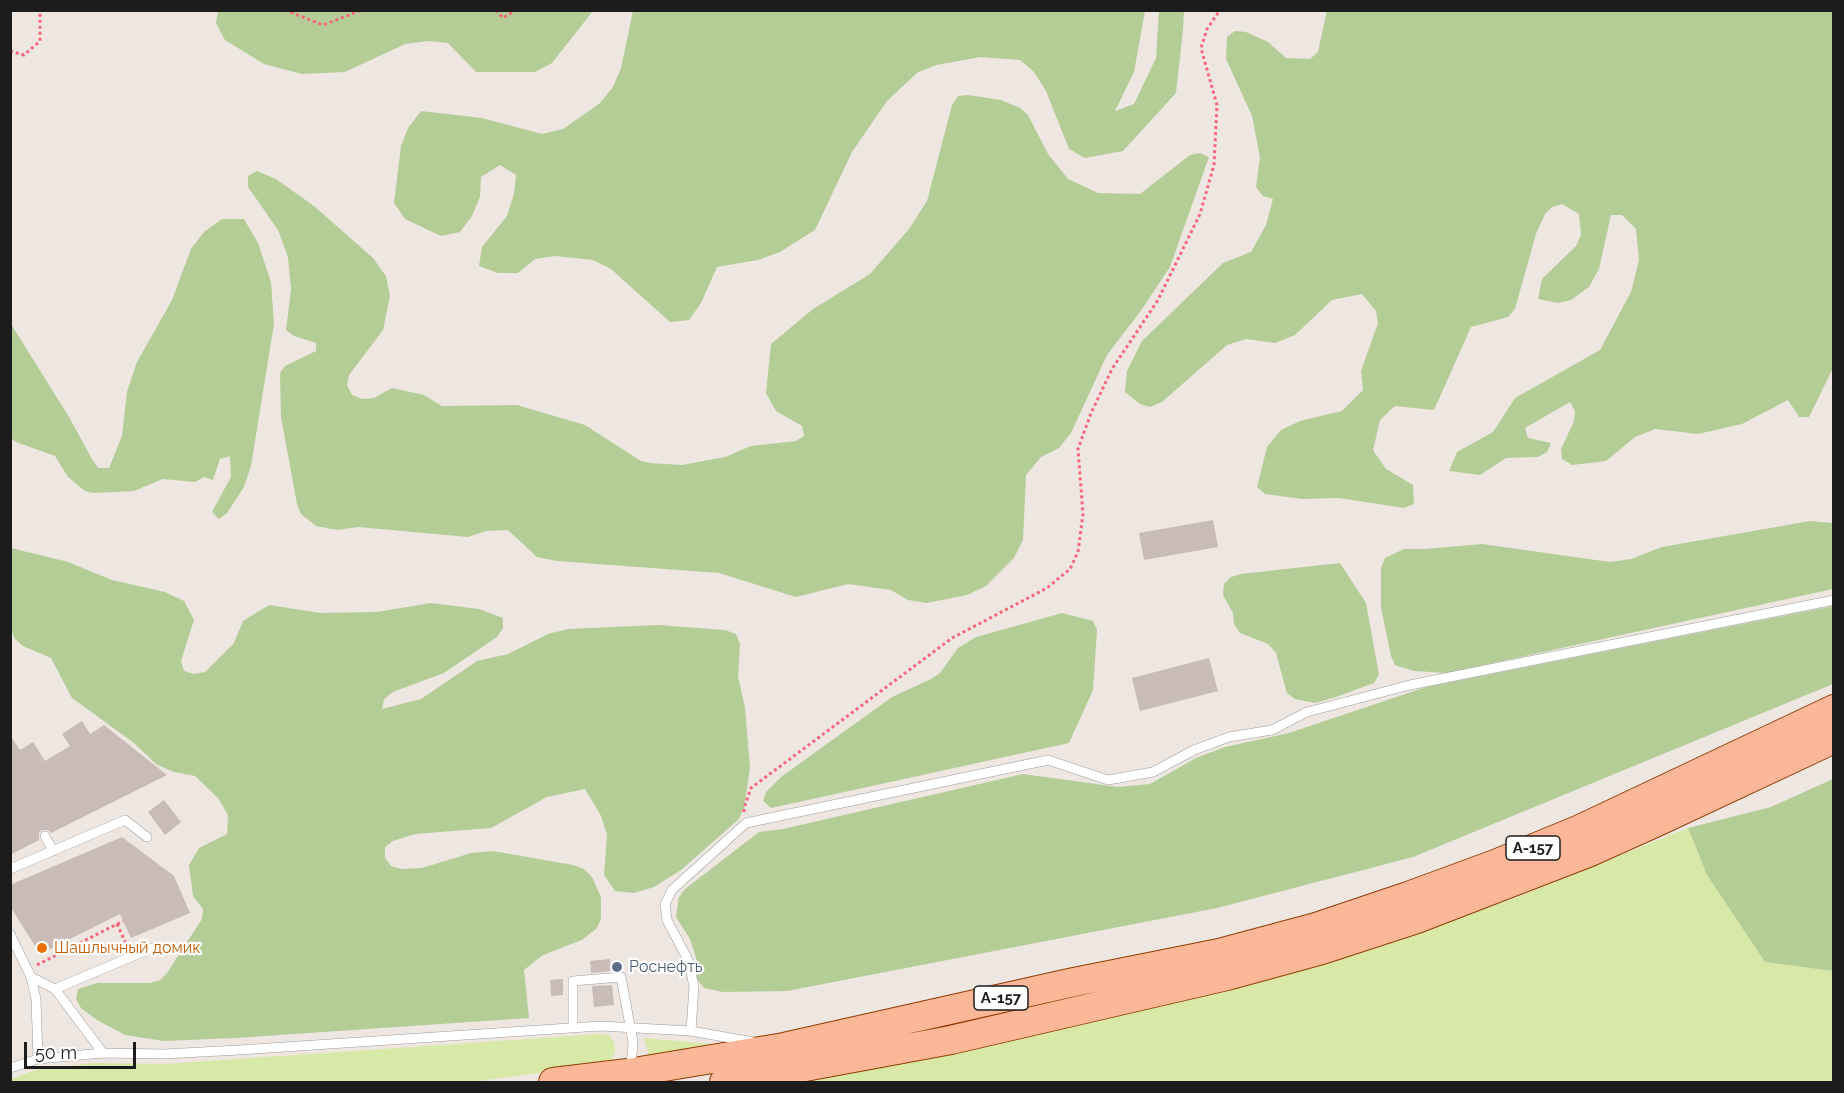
<!DOCTYPE html>
<meta charset="utf-8">
<style>
body{margin:0}
#map{position:relative;width:1844px;height:1093px;overflow:hidden;background:#ede6e1;font-family:Raleway,sans-serif}
canvas{display:block}
.frame{position:absolute;inset:0;border:12px solid #1c1c1c;pointer-events:none}
.scale{position:absolute;left:24px;top:1042px;width:112px;height:27px;box-sizing:border-box;border:3px solid #1c1c1c;border-top:0;padding-left:8px;font-size:18px;line-height:21px;white-space:nowrap;color:#1c1c1c;-webkit-text-stroke:4px #fff;paint-order:stroke}
</style>
<div id="map">
<canvas width="1844" height="1093"></canvas>
<div class="frame"></div>
<div class="scale">50 m</div>
</div>
<script>
const ctx = document.querySelector('canvas').getContext('2d');
ctx.lineJoin = 'round';
function fillPath(path, color) { ctx.fillStyle = color; ctx.fill(path, 'evenodd'); }
const toPath = rows => new Path2D(rows.map(r => 'M' + r).join(''));
function stroke(path, color, width, dash) { ctx.strokeStyle = color; ctx.lineWidth = width; ctx.lineCap = dash ? 'butt' : 'round'; ctx.setLineDash(dash || []); ctx.stroke(path); }
function label(font, color, halo, rows, align = 'center') {
  ctx.font = font + ' Raleway,sans-serif'; ctx.lineWidth = 4.5; ctx.setLineDash([]); ctx.textBaseline = 'middle'; ctx.strokeStyle = halo; ctx.fillStyle = color; for (const [text, x, y, turn = 0] of rows) {
    ctx.save(); ctx.translate(x, y); ctx.rotate((+turn || 0) * Math.PI / 180); ctx.textAlign = isNaN(turn) ? turn : align; if (halo) ctx.strokeText(text, 0, 0); ctx.fillText(text, 0, 0); ctx.restore();
  }
}
fillPath(toPath([
 [1688,828,1707,875,1765,962,1833,971,1833,1082,772,1082,1317,964,1507,901],
 [600,1034,609,1035,614,1042,615,1052,611,1060,603,1065,469,1082,11,1082,10,1079,36,1070,93,1063,164,1064],
 [644,1038,724,1045,647,1060,648,1052]
]), '#d8e8a6');
fillPath(toPath([
 [218,10,593,10,593,11,552,63,535,72,476,72,448,43,428,41,405,44,345,72,302,74,264,64,225,40,216,23],
 [1327,10,1833,11,1833,368,1809,417,1799,417,1788,400,1742,424,1698,434,1655,429,1635,437,1606,461,1572,465,1562,459,1561,449,1574,421,1575,411,1570,402,1525,428,1528,438,1551,443,1547,452,1538,457,1506,458,1480,475,1449,471,1457,452,1493,432,1515,398,1600,350,1631,292,1639,260,1636,229,1622,215,1611,215,1599,269,1589,287,1571,300,1558,303,1538,299,1542,279,1576,246,1581,235,1579,214,1562,204,1552,207,1545,214,1536,234,1515,309,1508,317,1471,327,1434,410,1395,406,1380,420,1373,450,1386,469,1413,485,1414,504,1404,508,1339,498,1302,499,1265,494,1257,487,1267,447,1281,430,1300,421,1342,411,1363,390,1361,371,1378,323,1376,311,1362,294,1332,300,1295,335,1275,343,1246,339,1227,345,1162,402,1150,407,1140,404,1125,392,1127,371,1142,341,1223,263,1251,252,1266,225,1273,199,1263,196,1256,187,1260,157,1252,116,1226,59,1227,37,1235,31,1246,32,1268,42,1286,58,1310,59,1318,52],
 [633,11,1145,11,1134,72,1115,111,1134,104,1156,58,1159,11,1184,11,1183,30,1176,93,1123,151,1085,158,1069,149,1046,91,1034,72,1020,60,980,57,937,65,918,72,887,101,852,152,815,230,780,252,758,260,717,267,701,303,689,320,670,322,611,269,593,260,555,256,535,259,518,273,498,273,479,266,482,247,507,216,514,194,516,175,500,165,481,177,480,197,472,216,460,232,441,236,405,219,394,203,401,146,408,128,421,111,482,118,542,134,563,129,600,103,613,87,621,68],
 [968,95,1001,100,1020,108,1028,115,1048,154,1068,179,1098,193,1140,194,1190,155,1200,153,1209,157,1170,267,1140,312,1107,355,1071,433,1059,448,1041,457,1026,475,1023,540,1014,558,986,586,967,595,927,603,908,600,891,590,848,584,796,597,719,573,557,561,537,557,508,530,486,531,468,537,358,527,337,530,316,526,301,514,297,504,281,417,280,373,285,366,316,351,316,343,294,336,286,330,291,289,288,257,278,230,248,187,248,176,257,171,276,179,314,206,373,258,386,276,390,296,383,330,349,375,347,385,352,395,362,399,374,398,392,388,424,395,442,406,517,405,585,425,641,461,650,463,682,465,725,457,751,446,796,441,804,436,802,426,776,411,766,393,771,344,813,309,870,274,909,229,927,201,952,105,958,96],
 [222,219,244,219,258,243,271,282,274,324,251,466,244,487,227,513,219,519,212,512,231,477,230,456,220,459,213,480,204,477,195,482,163,479,134,491,94,493,85,491,68,477,55,456,16,442,11,438,11,324,69,417,92,459,98,468,109,468,122,436,127,391,137,362,172,300,191,249,204,232],
 [1810,521,1833,523,1833,589,1447,673,1414,671,1395,665,1391,656,1381,608,1381,568,1385,558,1404,549,1426,549,1482,544,1610,562,1631,559,1662,547],
 [11,548,68,562,112,580,165,592,184,601,194,620,181,661,184,671,194,674,205,672,234,643,243,621,269,605,320,613,377,612,431,603,479,609,503,618,503,628,497,637,444,673,393,692,384,699,382,709,421,699,477,661,508,654,548,634,568,629,658,625,725,630,736,634,740,644,738,676,745,708,750,768,744,808,739,819,681,870,654,887,634,893,615,891,604,875,607,834,601,816,585,789,547,797,491,828,415,834,393,841,385,847,385,858,391,866,401,869,422,868,471,853,493,851,573,865,584,869,592,877,601,897,601,919,597,928,582,940,543,955,524,970,529,1018,235,1038,164,1041,125,1035,97,1020,81,1008,76,999,78,989,97,983,150,983,160,980,167,973,202,919,203,909,193,896,189,865,199,848,227,834,228,815,218,798,195,776,174,772,156,764,134,743,72,698,51,658,23,646,15,639,10,627],
 [1340,563,1366,603,1379,675,1374,683,1336,697,1315,703,1295,699,1287,693,1276,653,1268,644,1240,633,1234,624,1233,613,1223,595,1224,584,1231,577,1241,574],
 [1833,606,1833,684,1413,857,1217,908,787,991,723,992,704,988,697,979,697,961,690,939,676,917,679,897,685,889,759,832,783,829,1023,774,1118,787,1150,784,1196,758,1225,747,1289,733,1426,687],
 [1062,613,1093,621,1097,630,1093,690,1069,743,771,808,763,801,766,792,781,777,892,697,931,679,940,673,958,648,976,637],
 [1833,779,1833,971,1765,962,1707,875,1688,828,1771,807]
]), '#b4cd96');
fillPath(toPath([
 [1213,520,1218,547,1144,560,1139,533],
 [1209,658,1218,691,1140,711,1132,678],
 [82,721,90,734,104,725,167,775,51,833,48,830,42,830,39,833,39,840,10,855,10,735,20,750,33,742,45,761,70,746,62,734],
 [164,800,181,822,165,835,148,812],
 [122,837,174,876,190,913,131,938,120,914,40,954,10,906,10,885],
 [610,959,611,971,591,973,590,961],
 [563,979,563,995,551,996,550,980],
 [612,985,614,1005,594,1007,592,986]
]), '#c9bbb8');
const lane = toPath([
 [45,836,53,851],
 [10,869,125,820,147,837],
 [10,934,31,977,36,999,38,1059,10,1068],
 [31,977,55,989,103,1053],
 [55,989,152,948],
 [573,1027,573,981,621,977,633,1042,632,1056,629,1069],
 [691,1031,694,986,688,960,667,920,665,904,672,890,746,823,1048,760,1108,780,1153,772,1194,750,1229,737,1272,730,1307,712,1410,685,1834,600],
 [38,1059,103,1053,164,1054,239,1050,600,1026,691,1031,753,1042]
]);
const primary = toPath([
 [553,1082,628,1073,784,1047,1074,982,1219,953,1316,927,1408,896,1495,864,1580,829,1834,709],
 [724,1082,951,1040,1227,976,1322,950,1417,919,1588,853,1657,822,1834,739]
]);
stroke(lane, '#9d9d9d', 10);
stroke(primary, '#933d01', 30);
stroke(toPath([
 [285,10,323,25,362,10],
 [496,10,503,18,516,10],
 [10,51,24,55,40,41,40,10],
 [744,812,744,808,751,788,952,638,1047,588,1070,569,1078,552,1083,514,1078,449,1091,413,1112,369,1158,300,1200,214,1214,165,1217,105,1201,48,1207,29,1220,10],
 [117,924,127,946],
 [37,965,123,921]
]), '#f9677d', 3, [3, 3]);
stroke(lane, '#fff', 9);
stroke(primary, '#fbb798', 28);
for (const [x, y, r, color] of [
 [42,948,6,"#e8710a"],
 [617,967,6,"#5c6f8a"]
]) { const dot = new Path2D(); dot.arc(x, y, r, 0, 2 * Math.PI); ctx.fillStyle = color; ctx.fill(dot); stroke(dot, '#fff', 2); }
for (const [x, y, w] of [
 [1533,848,54],
 [1001,998,54]
]) { const box = new Path2D(); box.roundRect(x - w / 2, y - 12, w, 24, 4.5); ctx.fillStyle = '#fff'; ctx.fill(box); stroke(box, '#1c1c1c', 1.5); }
label('bold 15px', '#1c1c1c', null, [
 ["А-157",1533,848],
 ["А-157",1001,998]
]);
label('16px', '#c56008', '#fff', [
 ["Шашлычный домик",54,948]
], 'left');
label('16px', '#4e5e75', '#fff', [
 ["Роснефть",629,967]
], 'left');
</script>
